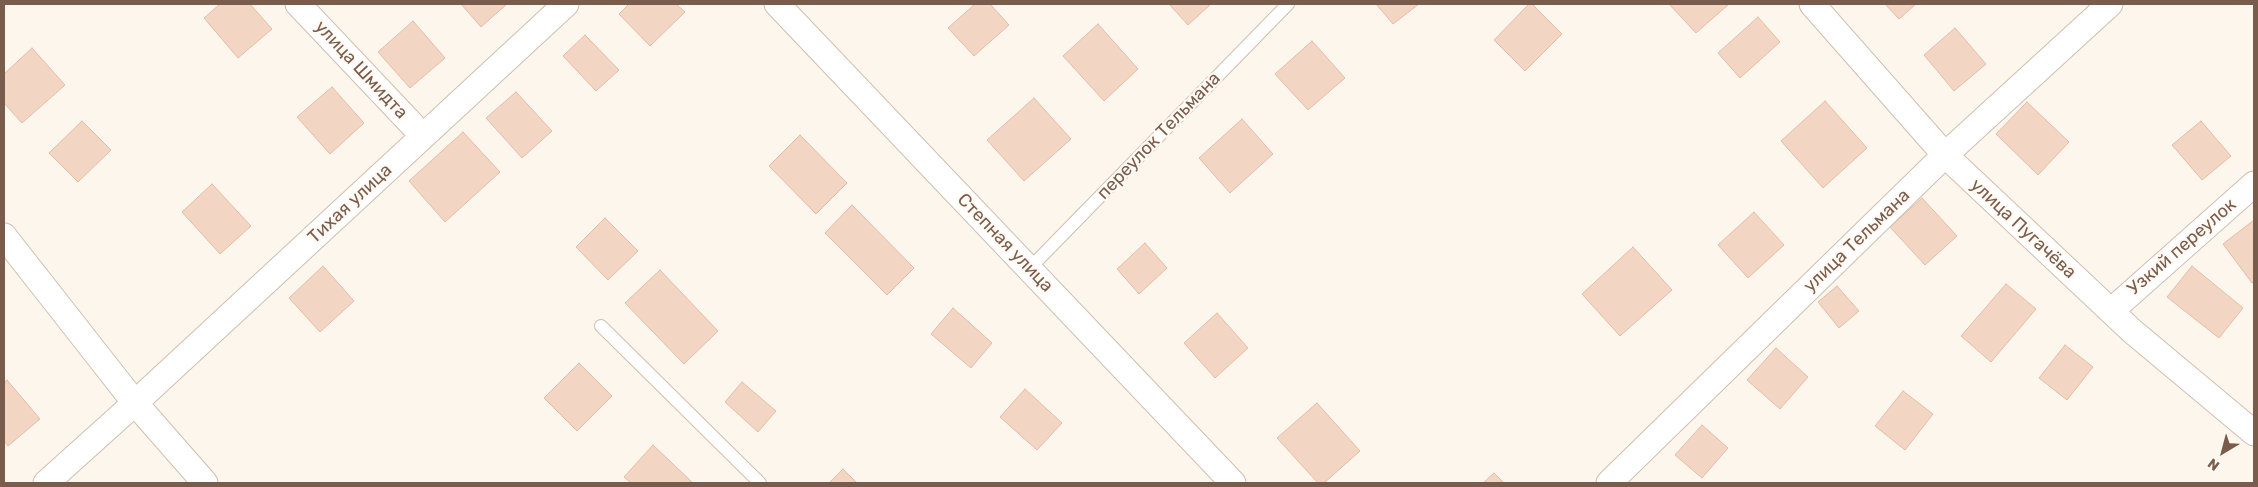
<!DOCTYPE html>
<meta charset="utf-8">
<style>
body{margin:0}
#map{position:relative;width:2258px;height:487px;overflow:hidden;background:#fdf6ec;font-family:Rubik,sans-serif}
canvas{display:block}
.frame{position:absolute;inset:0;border:5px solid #7a5c4d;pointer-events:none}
.north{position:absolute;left:2198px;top:427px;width:50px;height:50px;-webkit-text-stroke:4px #fffaf3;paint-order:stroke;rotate:217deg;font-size:14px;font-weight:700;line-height:20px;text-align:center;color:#7a5c4d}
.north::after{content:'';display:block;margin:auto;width:18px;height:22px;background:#7a5c4d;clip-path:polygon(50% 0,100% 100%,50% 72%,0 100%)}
</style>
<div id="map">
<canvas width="2258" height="487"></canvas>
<div class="frame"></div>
<div class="north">N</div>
</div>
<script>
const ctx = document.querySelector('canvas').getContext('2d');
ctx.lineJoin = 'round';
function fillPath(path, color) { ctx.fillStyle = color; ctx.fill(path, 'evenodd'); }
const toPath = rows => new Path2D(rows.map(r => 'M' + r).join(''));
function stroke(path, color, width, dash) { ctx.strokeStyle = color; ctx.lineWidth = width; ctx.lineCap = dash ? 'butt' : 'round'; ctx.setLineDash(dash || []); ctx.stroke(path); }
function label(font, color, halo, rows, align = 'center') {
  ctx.font = font + ' Rubik,sans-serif'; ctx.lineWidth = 4.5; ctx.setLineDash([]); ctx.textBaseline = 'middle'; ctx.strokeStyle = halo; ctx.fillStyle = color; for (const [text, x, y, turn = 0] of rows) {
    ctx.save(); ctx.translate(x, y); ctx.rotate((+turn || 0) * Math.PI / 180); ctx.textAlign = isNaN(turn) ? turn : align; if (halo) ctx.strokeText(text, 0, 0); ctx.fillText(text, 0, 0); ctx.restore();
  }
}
const building = toPath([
 [220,4,250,4,272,29,238,58,204,18,220,4],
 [461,4,507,4,481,27,461,4],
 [629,4,676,4,685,12,650,46,619,14,629,4],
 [975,4,990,4,1009,25,974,56,948,28,975,4],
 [1169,4,1211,4,1188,25,1169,4],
 [1376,4,1419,4,1393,24,1376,4],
 [1529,4,1532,4,1562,34,1525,71,1494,40,1529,4],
 [1669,4,1729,4,1696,33,1669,4],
 [1885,4,1916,4,1899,19,1885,4],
 [1758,17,1780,42,1740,78,1718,53,1758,17],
 [413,21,445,58,410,88,378,52,413,21],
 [1098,24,1138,69,1104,101,1063,56,1098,24],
 [1955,28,1986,64,1954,91,1924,55,1955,28],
 [585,35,619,70,596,91,563,56,585,35],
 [1312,41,1345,78,1308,110,1275,74,1312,41],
 [32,48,65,85,22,123,4,103,4,74,32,48],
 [332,87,364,123,330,154,297,117,332,87],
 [516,92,552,131,522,158,486,118,516,92],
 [1034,98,1071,139,1024,181,987,140,1034,98],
 [1825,101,1867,148,1823,188,1781,141,1825,101],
 [2027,102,2069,142,2038,175,1996,134,2027,102],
 [1242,119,1273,154,1230,193,1199,158,1242,119],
 [82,121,111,150,78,182,49,153,82,121],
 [2201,121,2231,156,2202,180,2172,145,2201,121],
 [463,132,500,172,445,222,409,181,463,132],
 [800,135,847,183,816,214,769,166,800,135],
 [212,184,251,226,220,254,182,212,212,184],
 [1922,198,1957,236,1925,265,1890,227,1922,198],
 [852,205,914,268,887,295,825,233,852,205],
 [1754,212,1784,245,1748,278,1718,245,1754,212],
 [605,218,638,251,608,280,576,247,605,218],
 [2254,220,2254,281,2252,283,2223,244,2254,220],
 [1145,243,1167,268,1139,294,1117,269,1145,243],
 [1633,247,1672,290,1620,336,1582,294,1633,247],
 [323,266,354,301,320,332,289,298,323,266],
 [2192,266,2243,308,2219,338,2167,297,2192,266],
 [660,270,718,331,684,364,625,303,660,270],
 [2006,284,2036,309,1991,362,1961,336,2006,284],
 [1837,286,1859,311,1839,328,1818,302,1837,286],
 [953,308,992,343,971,368,931,334,953,308],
 [1217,313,1248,348,1215,378,1184,343,1217,313],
 [2065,345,2093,367,2067,400,2039,378,2065,345],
 [1776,348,1808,377,1780,409,1747,380,1776,348],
 [579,363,612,396,577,431,544,398,579,363],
 [7,380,40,419,8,446,4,441,4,383,7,380],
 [742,382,776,411,758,432,725,402,742,382],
 [1025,389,1062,423,1037,450,1000,417,1025,389],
 [1903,391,1933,414,1905,450,1875,426,1903,391],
 [1317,403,1360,451,1324,483,1318,483,1277,438,1317,403],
 [1702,425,1728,448,1702,478,1675,455,1702,425],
 [653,445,693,483,631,483,624,477,653,445],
 [843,469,857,483,829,483,843,469],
 [1494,473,1504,483,1483,483,1494,473]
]);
fillPath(building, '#f3d5c3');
stroke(building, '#e6bba3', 1);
const lane = toPath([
 [1030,268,1288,4],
 [601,326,760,483]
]);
const street = toPath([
 [298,4,423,136],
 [777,4,1233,483],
 [1812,4,1945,155,2132,331,2254,433],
 [4,236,135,403,205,483],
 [2111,311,2254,184],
 [46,483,135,403,566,4],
 [1609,483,1945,155,2110,4]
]);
stroke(lane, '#d1beb0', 14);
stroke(street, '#d1beb0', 27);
stroke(lane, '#fff', 12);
stroke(street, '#fff', 25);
label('18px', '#7a5c4d', '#fffaf3', [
 ["улица Шмидта",361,70,47],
 ["переулок Тельмана",1159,136,-46],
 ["Тихая улица",350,204,-43],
 ["улица Пугачёва",2023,229,43],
 ["улица Тельмана",1857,241,-44],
 ["Степная улица",1005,243,46],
 ["Узкий переулок",2182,247,-41]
]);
</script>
